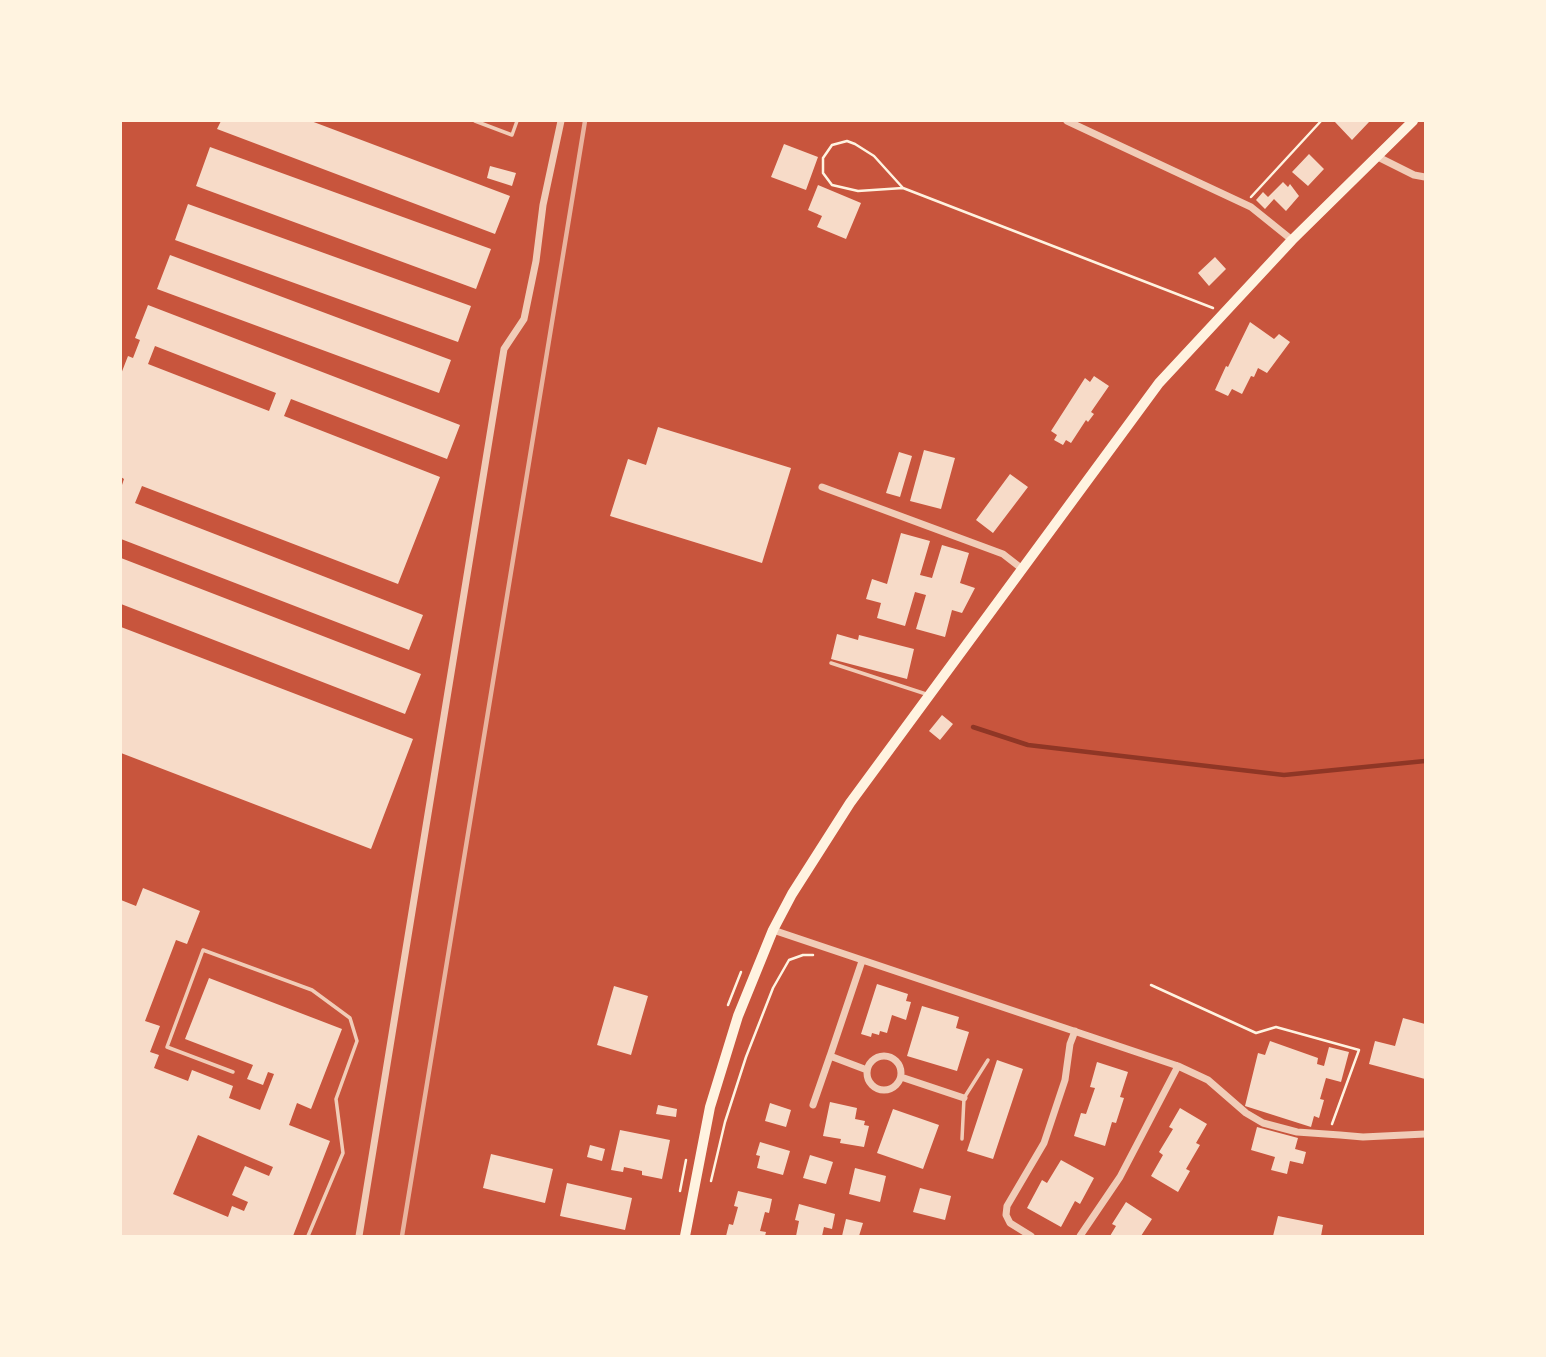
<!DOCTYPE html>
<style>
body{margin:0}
#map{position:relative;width:1546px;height:1357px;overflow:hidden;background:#c8553d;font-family:Cabin,sans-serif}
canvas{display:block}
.frame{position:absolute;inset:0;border:122px solid #fff3e0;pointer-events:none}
</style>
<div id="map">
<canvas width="1546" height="1357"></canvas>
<div class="frame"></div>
</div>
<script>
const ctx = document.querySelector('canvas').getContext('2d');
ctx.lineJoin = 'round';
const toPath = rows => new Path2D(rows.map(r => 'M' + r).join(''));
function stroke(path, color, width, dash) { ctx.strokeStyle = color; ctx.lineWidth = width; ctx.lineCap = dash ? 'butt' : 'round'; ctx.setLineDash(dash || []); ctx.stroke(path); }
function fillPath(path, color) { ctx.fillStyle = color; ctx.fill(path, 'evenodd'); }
stroke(toPath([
 [973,727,1028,745,1284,775,1425,761]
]), '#8f3625', 4.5);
fillPath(toPath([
 [221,121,311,121,510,196,495,234,217,129],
 [1337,121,1367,121,1369,122,1352,140,1335,122],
 [784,144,818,157,806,190,771,177],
 [210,147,491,249,476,289,196,186],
 [1309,154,1324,169,1308,186,1292,172],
 [490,166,516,173,512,186,487,178],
 [1283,182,1288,187,1290,184,1299,196,1286,211,1274,199,1265,209,1256,200,1263,192,1268,197],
 [818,185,861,203,846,239,817,227,822,216,808,210],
 [188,204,471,306,458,342,175,240],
 [170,255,451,360,439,393,157,289],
 [1215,257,1226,269,1209,286,1198,273],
 [148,305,460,425,447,459,291,399,284,416,440,477,398,584,142,486,135,503,423,615,409,650,121,539,121,488,124,479,121,477,121,374,128,356,133,358,140,340,135,338],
 [155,346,276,393,269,411,148,364],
 [1250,322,1274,339,1279,334,1290,342,1267,373,1258,368,1254,377,1251,376,1242,394,1232,389,1228,396,1215,390,1226,366,1228,367],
 [1094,376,1109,386,1091,412,1094,414,1088,422,1086,420,1071,443,1066,440,1063,445,1054,440,1057,435,1051,431,1085,378,1090,382],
 [658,427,791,468,762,563,610,516,628,459,646,465],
 [924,450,955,458,941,509,910,501],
 [899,452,912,456,900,497,886,493],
 [1010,474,1028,487,993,533,976,520],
 [901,533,930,541,920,575,932,578,942,545,969,553,960,583,975,588,962,613,952,610,945,637,916,629,926,595,915,592,905,626,877,618,881,603,866,599,872,579,887,584],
 [121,558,421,674,405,714,121,604],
 [121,627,413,739,371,849,121,753],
 [837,634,858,640,859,635,914,649,907,679,831,659],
 [942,715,953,724,940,740,929,731],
 [143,888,200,911,187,944,176,940,145,1021,160,1026,150,1052,159,1055,154,1068,188,1081,192,1070,233,1086,229,1098,260,1110,274,1074,268,1072,263,1085,247,1079,253,1065,185,1039,209,978,342,1029,311,1109,297,1103,289,1125,330,1141,293,1236,121,1236,121,900,136,906],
 [198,1135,273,1167,269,1176,245,1166,232,1195,248,1202,244,1211,232,1206,228,1217,173,1194],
 [877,984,908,994,906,1001,911,1002,906,1020,892,1015,887,1033,880,1031,879,1035,872,1033,871,1037,861,1034],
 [614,986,648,996,631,1055,597,1045],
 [922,1006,959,1017,956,1028,969,1032,957,1071,907,1056],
 [1403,1018,1425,1024,1425,1079,1369,1064,1375,1041,1395,1046],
 [1270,1041,1318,1058,1317,1064,1324,1066,1329,1047,1349,1052,1341,1082,1326,1078,1320,1099,1324,1100,1319,1118,1314,1116,1311,1127,1245,1106,1258,1053,1265,1055],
 [997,1060,1023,1069,993,1159,967,1151],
 [1097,1062,1128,1072,1120,1097,1124,1098,1116,1123,1112,1122,1105,1146,1074,1136,1081,1113,1086,1114,1095,1088,1090,1087],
 [830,1102,857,1108,855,1119,865,1121,864,1125,869,1126,864,1147,840,1143,841,1139,823,1136],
 [770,1103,791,1110,786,1127,765,1121],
 [658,1105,677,1109,676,1117,656,1114],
 [1180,1108,1207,1124,1196,1143,1200,1145,1186,1169,1190,1171,1178,1192,1151,1176,1163,1155,1159,1152,1173,1129,1169,1127],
 [893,1109,939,1125,923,1169,877,1153],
 [1257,1127,1298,1138,1295,1149,1306,1152,1303,1164,1290,1161,1287,1174,1271,1170,1275,1157,1251,1150],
 [620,1130,670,1140,662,1179,642,1175,642,1171,624,1167,623,1172,611,1170],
 [760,1142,790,1151,783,1175,757,1168,760,1156,756,1155],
 [590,1145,605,1149,602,1161,587,1157],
 [491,1154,553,1169,545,1203,483,1188],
 [810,1155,833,1162,826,1184,803,1178],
 [1061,1160,1094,1178,1080,1204,1075,1201,1061,1227,1027,1208,1042,1180,1047,1183],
 [855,1168,886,1176,880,1202,849,1194],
 [567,1183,632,1198,625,1230,560,1216],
 [920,1188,951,1196,945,1220,913,1212],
 [738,1191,772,1199,769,1213,765,1212,760,1231,766,1232,765,1236,726,1236,729,1224,733,1225,738,1207,734,1206],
 [1126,1202,1152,1219,1141,1236,1110,1236,1116,1226,1112,1224],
 [799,1204,835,1214,832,1229,824,1227,822,1236,796,1236,799,1221,795,1220],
 [1278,1216,1323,1225,1321,1236,1273,1236],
 [846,1219,863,1223,859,1236,842,1236]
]), '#f7dbc8');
stroke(toPath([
 [847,141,855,144,874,156,903,188,858,191,832,185,823,173,823,158,832,145,847,141],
 [903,188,1213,308],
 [1251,197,1321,121],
 [1151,985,1256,1033,1276,1027,1359,1050,1332,1124],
 [728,1005,741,972],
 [711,1181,725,1122,746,1057,773,988,789,960,803,955,813,955],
 [680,1191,686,1160]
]), '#fff3e0', 2.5);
stroke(toPath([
 [475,121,512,135,517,121],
 [831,663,929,695],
 [233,1072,167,1047,203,950,312,990,350,1018,357,1041,336,1099,343,1153,308,1236],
 [962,1139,964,1098,988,1060]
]), '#f1ccb7', 3.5);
stroke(toPath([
 [1067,121,1251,207,1292,240],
 [1378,157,1414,175,1425,177],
 [822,487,1003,554,1021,568],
 [773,930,1178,1066,1208,1080,1246,1113,1263,1123,1297,1132,1340,1135,1363,1137,1425,1134],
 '867 1073a17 17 0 1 1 34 0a17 17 0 1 1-34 0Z',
 [830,1056,862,961],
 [901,1077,964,1098],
 [813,1105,830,1056,867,1070],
 [359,1236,504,349,524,319,536,261,543,205,561,121],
 [1031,1236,1010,1223,1006,1215,1007,1206,1044,1143,1065,1080,1070,1044,1075,1031],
 [1080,1236,1120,1177,1178,1066]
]), '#f1ccb7', 7);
stroke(toPath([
 [685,1236,710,1107,738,1016,773,930,792,894,850,803,1159,383,1292,240,1413,121]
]), '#fff3e0', 10);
stroke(toPath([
 [402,1236,585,121]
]), '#e9b49f', 4.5);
</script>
